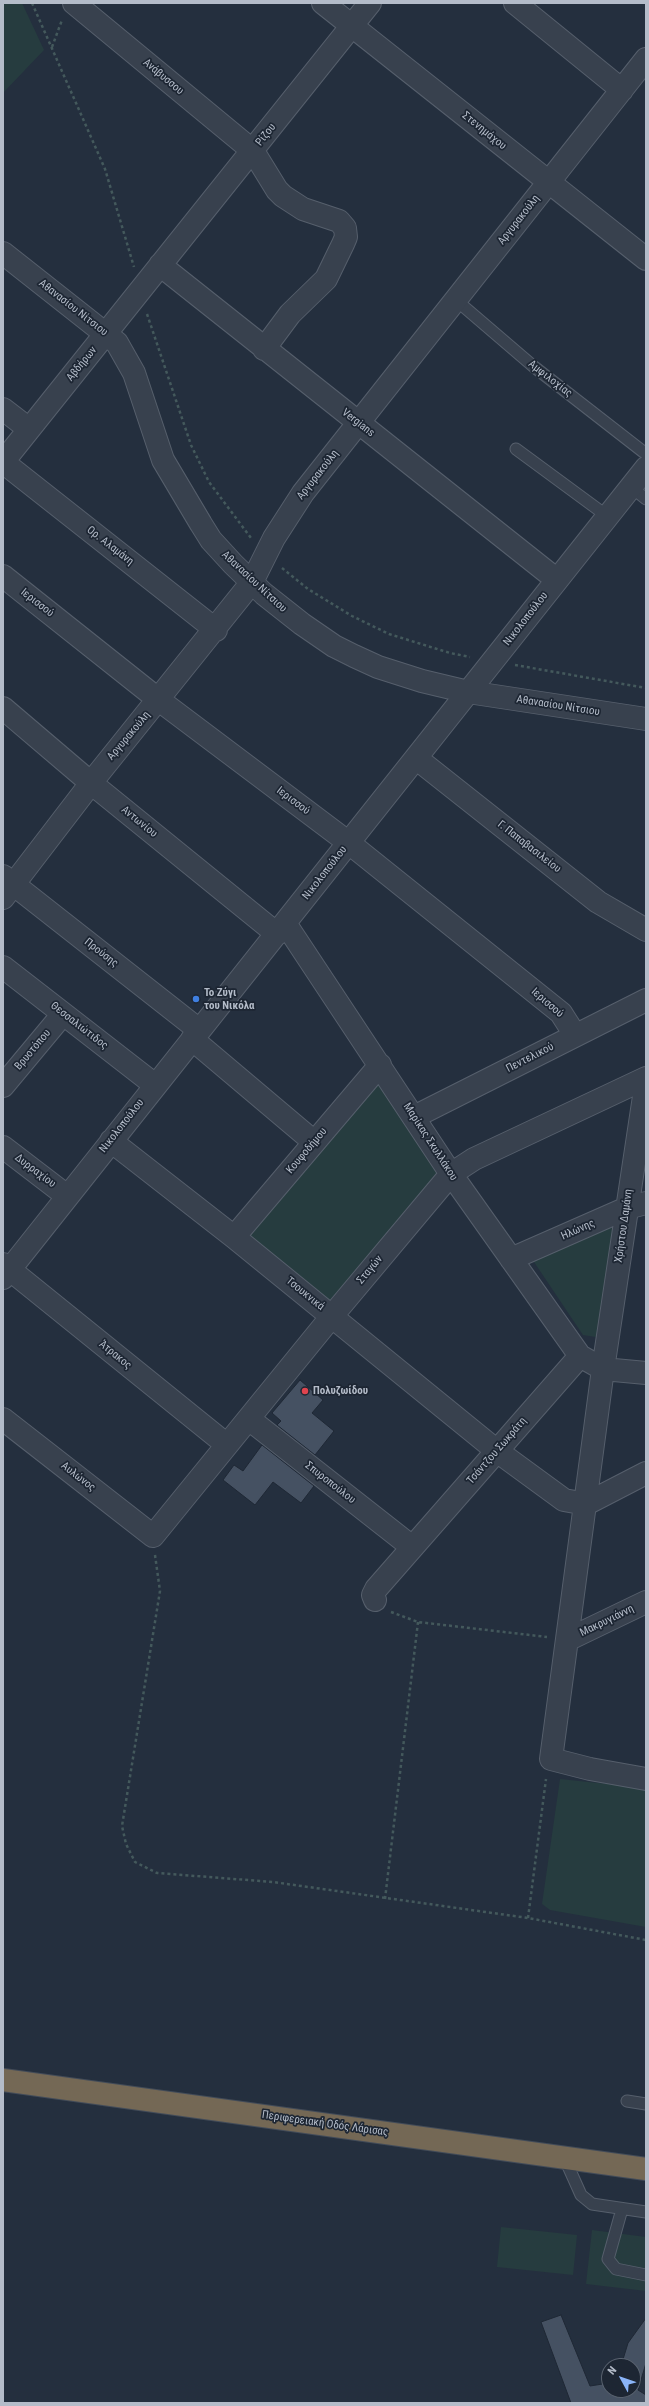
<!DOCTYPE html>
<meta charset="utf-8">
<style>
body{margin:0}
#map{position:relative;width:649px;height:2406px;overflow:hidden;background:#242f3e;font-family:"Roboto Condensed",sans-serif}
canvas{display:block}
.frame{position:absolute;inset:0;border:4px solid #b4bcc9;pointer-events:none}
.north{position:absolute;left:601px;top:2358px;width:40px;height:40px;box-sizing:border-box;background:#1d2633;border:1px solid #59626f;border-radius:50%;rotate:310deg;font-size:11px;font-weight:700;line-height:16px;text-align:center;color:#b4bcc9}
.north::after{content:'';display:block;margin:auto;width:14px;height:18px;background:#8ab4f8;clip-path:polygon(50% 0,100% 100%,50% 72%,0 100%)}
</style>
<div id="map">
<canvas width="649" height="2406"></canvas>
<div class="frame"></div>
<div class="north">N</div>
</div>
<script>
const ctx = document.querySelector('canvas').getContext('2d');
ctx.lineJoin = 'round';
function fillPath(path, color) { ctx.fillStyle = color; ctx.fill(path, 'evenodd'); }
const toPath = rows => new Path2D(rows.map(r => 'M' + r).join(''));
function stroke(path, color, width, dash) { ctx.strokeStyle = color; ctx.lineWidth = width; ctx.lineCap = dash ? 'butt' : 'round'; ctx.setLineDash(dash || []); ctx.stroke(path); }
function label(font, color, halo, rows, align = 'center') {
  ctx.font = font + ' "Roboto Condensed",sans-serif'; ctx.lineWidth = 3.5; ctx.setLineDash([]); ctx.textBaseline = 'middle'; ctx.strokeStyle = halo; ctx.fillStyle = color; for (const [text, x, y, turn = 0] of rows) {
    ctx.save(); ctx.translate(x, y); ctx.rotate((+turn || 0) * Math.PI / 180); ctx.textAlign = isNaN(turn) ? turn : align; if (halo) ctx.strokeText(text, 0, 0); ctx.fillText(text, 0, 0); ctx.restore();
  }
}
fillPath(toPath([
 [3,3,22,3,44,50,3,93],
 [379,1082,437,1170,436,1176,333,1300,324,1301,244,1236],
 [618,1225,602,1338,583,1335,532,1259,536,1256],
 [560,1779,646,1788,646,1927,550,1910,542,1904],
 [501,2227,577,2235,573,2275,497,2267],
 [592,2230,646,2237,646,2291,586,2284]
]), '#263c3f');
const building = toPath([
 [300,1380,323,1400,312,1413,334,1431,315,1455,277,1425,281,1421,272,1413,300,1380],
 [262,1445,314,1486,301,1503,273,1482,255,1505,223,1480,234,1465,243,1471,262,1445],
 [561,2315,590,2386,609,2383,609,2390,633,2390,633,2366,621,2366,628,2343,646,2318,646,2363,638,2390,646,2395,646,2403,571,2403,541,2322,561,2315]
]);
fillPath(building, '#455162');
stroke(building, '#1f2835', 1);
const lane = toPath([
 [456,300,533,366,646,454],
 [516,449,607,516],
 [631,487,646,499],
 [627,2101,646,2104],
 [564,2157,581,2195,592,2204,646,2212],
 [622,2209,608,2259,616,2269,646,2275]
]);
const street = toPath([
 [74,3,253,151,277,190,283,196,303,209,339,221,345,228,346,237,343,244,326,279,290,314,264,349],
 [323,3,646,259],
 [515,3,622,90],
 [3,253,117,343,134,373,163,460,201,524,211,540,233,564,264,594,302,624,334,646,354,656,378,667,422,681,468,692,646,719],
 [160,265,557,580],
 [3,409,29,429],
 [3,462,370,3],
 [3,462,216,630],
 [3,576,159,700,349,843,561,1013,575,1035],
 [3,708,91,783,277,934],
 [416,758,598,902,646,930],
 [3,876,199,1030],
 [3,898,98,774,252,582,274,538,303,493,646,59],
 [285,923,451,1174,580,1356],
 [3,967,155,1085],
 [192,1039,314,1142],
 [646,1083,603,1369,551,1759,590,1769,646,1779],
 [3,1086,63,1014],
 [414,1117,646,1000],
 [111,1141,234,1237,497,1451,564,1500,586,1504,646,1473],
 [3,1147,67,1196],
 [234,1237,380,1065],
 [511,1259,627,1208,646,1203],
 [3,1264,227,1445],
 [3,1278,646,468],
 [3,1419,153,1536,332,1316,451,1174,474,1159,646,1078],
 [249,1419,412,1547],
 [375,1600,373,1595,376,1589,580,1356,603,1369,646,1373],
 [567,1640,646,1602]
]);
const highway = toPath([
 [3,2080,646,2169]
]);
stroke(lane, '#565f6c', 13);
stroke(street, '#565f6c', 24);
stroke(highway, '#434c59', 24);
stroke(toPath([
 [32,3,105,169,134,267],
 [52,47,62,20],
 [147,314,191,445,209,482,251,538],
 [282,568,308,589,352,616,389,634,450,653,470,657],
 [515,665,646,688],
 [155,1555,160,1591,122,1826,126,1844,135,1862,157,1873,273,1882,528,1918,646,1940],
 [391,1612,418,1622,547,1637],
 [385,1899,418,1622],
 [528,1918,546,1779]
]), '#44595c', 2.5, [3, 3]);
stroke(lane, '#38414e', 11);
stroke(street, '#38414e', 22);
stroke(highway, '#746855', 22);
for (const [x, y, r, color] of [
 [196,999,4,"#3f7fe0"],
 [305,1391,4,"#e0444e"]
]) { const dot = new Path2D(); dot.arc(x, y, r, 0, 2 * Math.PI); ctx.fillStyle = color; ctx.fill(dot); stroke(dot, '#1d2633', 1.5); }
label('11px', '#b4bcc9', '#1d2633', [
 ["Ανάβυσσου",163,77,40],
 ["Στενημάχου",484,131,39],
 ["Ρίζου",266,135,-52],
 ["Αργυρακούλη",519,220,-52],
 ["Αθανασίου Νίτσιου",73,308,38],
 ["Αβδήρων",82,364,-51],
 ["Αμφιλοχίας",550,379,38],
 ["Vergians",358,423,38],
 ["Αργυρακούλη",318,475,-52],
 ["Ορ. Αλαμάνη",110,546,38],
 ["Αθανασίου Νίτσιου",254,582,43],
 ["Ιερισσού",37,603,38],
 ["Νικολοπούλου",526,619,-52],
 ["Αθανασίου Νίτσιου",558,706,9],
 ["Αργυρακούλη",129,736,-50],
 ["Ιερισσού",293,801,37],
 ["Αντωνίου",139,822,39],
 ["Γ. Παπαβασιλείου",529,847,38],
 ["Νικολοπούλου",325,873,-52],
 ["Προύσης",101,953,38],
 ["Ιερισσού",547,1003,41],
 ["Θεσσαλιώτιδος",79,1026,38],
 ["Βρυοτόπου",33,1050,-50],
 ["Πεντελικού",530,1058,-27],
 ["Νικολοπούλου",122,1126,-52],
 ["Μαρίκας Σκυλλάκου",430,1142,57],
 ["Κουφοδήμου",307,1151,-50],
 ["Δυρραχίου",35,1171,37],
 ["Χρήστου Δαμάνη",624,1226,-82],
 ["Ηλώνης",578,1230,-24],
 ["Σταγών",370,1270,-50],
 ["Τσουκνικά",305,1294,39],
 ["Άτρακος",115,1355,39],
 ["Τσάντζου Σωκράτη",497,1451,-49],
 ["Αυλώνος",78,1477,38],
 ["Σπυροπούλου",330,1483,38],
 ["Μακρυγιάννη",607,1621,-26],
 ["Περιφερειακή Οδός Λάρισας",325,2124,8]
]);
label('bold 11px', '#b4bcc9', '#1d2633', [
 ["Το Ζύγι",204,993],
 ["του Νικόλα",204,1006],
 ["Πολυζωίδου",313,1391]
], 'left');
</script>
